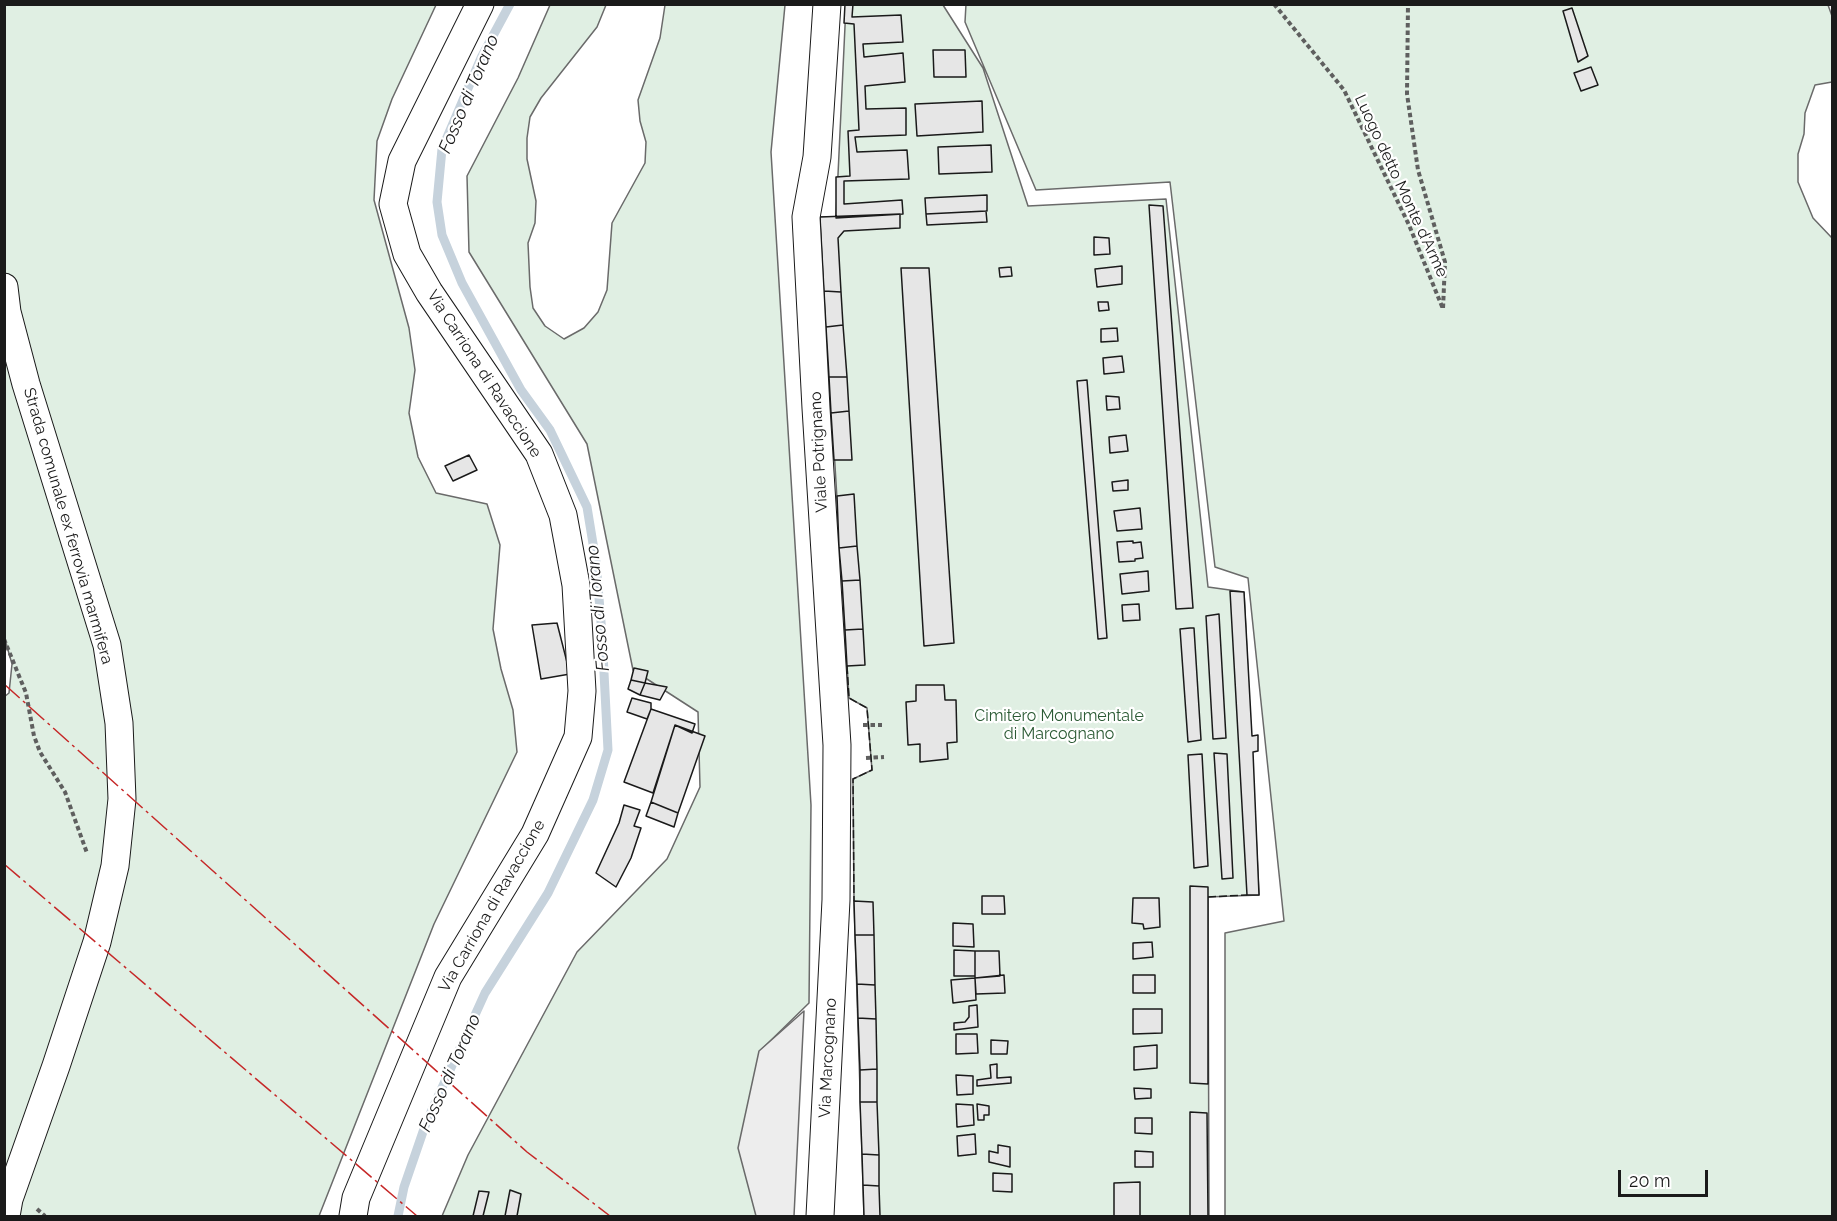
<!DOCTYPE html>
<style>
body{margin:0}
#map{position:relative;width:1837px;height:1221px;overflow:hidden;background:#fff;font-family:Raleway,sans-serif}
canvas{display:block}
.frame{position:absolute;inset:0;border:6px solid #1a1a1a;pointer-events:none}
.scale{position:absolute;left:1618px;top:1170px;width:90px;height:27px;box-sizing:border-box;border:3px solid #1a1a1a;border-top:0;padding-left:8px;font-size:18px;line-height:21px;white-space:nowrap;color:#1a1a1a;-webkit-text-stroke:4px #fff;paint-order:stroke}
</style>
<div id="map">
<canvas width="1837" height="1221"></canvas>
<div class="frame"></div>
<div class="scale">20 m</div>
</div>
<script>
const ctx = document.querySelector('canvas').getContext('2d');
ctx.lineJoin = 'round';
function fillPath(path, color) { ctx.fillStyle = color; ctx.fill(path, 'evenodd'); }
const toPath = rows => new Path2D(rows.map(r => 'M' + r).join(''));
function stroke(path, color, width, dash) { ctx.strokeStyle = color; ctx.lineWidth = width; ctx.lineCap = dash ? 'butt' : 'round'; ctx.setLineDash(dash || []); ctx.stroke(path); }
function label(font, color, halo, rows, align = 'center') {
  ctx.font = font + ' Raleway,sans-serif'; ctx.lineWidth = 4.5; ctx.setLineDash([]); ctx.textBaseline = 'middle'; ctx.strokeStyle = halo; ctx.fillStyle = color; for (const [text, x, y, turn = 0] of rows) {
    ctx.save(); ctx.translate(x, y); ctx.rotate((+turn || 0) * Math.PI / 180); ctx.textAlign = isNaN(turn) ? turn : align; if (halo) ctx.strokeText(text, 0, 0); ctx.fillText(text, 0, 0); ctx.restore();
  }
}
const green = toPath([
 [966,4,1828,5,1832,16,1832,82,1815,85,1805,113,1804,134,1798,154,1798,182,1813,218,1832,238,1832,1216,1225,1216,1225,933,1284,921,1248,578,1215,567,1170,182,1036,190,965,22,966,4],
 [5,5,436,5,392,99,377,141,374,200,409,328,415,370,409,413,418,457,436,493,487,504,500,545,493,629,501,669,513,710,517,752,434,924,319,1216,5,1216,4,697,9,693,12,664,4,636,5,5],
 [550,5,606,5,597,27,541,98,530,117,527,138,527,159,536,201,535,223,528,243,530,287,533,308,545,326,564,339,584,328,598,312,607,290,612,223,645,163,646,142,640,121,638,100,660,38,665,5,785,5,771,152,811,805,809,1003,760,1051,758,1216,442,1216,468,1155,577,952,667,859,700,787,698,712,633,670,587,444,469,252,467,176,518,78,550,5],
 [846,5,943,5,983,68,1028,206,1166,199,1208,587,1244,592,1259,895,1208,897,1209,1216,864,1216,854,901,853,779,872,770,867,708,849,698,820,217,836,217,846,5]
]);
fillPath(green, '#e0efe3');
stroke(green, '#6a6a6a', 1.5);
const parking = toPath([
 [804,1011,794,1216,756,1216,738,1148,759,1051,804,1011]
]);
fillPath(parking, '#ededed');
stroke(parking, '#6a6a6a', 1.5);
stroke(toPath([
 [398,1216,404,1187,426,1123,485,993,548,893,593,800,608,750,602,634,596,562,587,507,550,430,521,390,462,283,442,235,437,202,442,149,481,58,510,4]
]), '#c6d2dc', 9);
const building = toPath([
 [845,4,853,4,852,17,901,15,903,42,863,44,864,57,903,53,905,82,865,86,866,109,906,108,906,135,855,137,857,152,907,150,909,179,844,181,844,204,902,200,903,214,836,218,836,177,850,176,848,131,859,130,854,24,844,23,845,4],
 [1572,8,1588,56,1578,62,1563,11,1572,8],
 [933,50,965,50,966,77,934,77,933,50],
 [1591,67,1598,85,1581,91,1574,73,1591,67],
 [982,101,983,132,917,136,915,104,982,101],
 [991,145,992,172,939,174,938,147,991,145],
 [987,195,987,211,926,214,925,198,987,195],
 [1149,205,1163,206,1193,608,1176,609,1149,205],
 [986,211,987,222,927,225,926,214,986,211],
 [900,214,900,228,844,231,838,238,841,292,824,291,820,217,900,214],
 [1094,237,1109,238,1110,254,1094,255,1094,237],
 [1122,266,1122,284,1097,287,1095,269,1122,266],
 [1011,267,1012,276,1000,277,999,268,1011,267],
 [901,268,929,268,954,643,924,646,901,268],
 [824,291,841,292,843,325,826,327,824,291],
 [1098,302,1108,302,1109,310,1099,311,1098,302],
 [843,325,847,377,829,377,826,327,843,325],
 [1117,328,1118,341,1101,342,1101,329,1117,328],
 [1122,356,1124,372,1104,374,1103,358,1122,356],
 [829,377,847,377,849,411,831,413,829,377],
 [1087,380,1107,638,1098,639,1077,381,1087,380],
 [1106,396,1119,397,1120,409,1107,410,1106,396],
 [849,411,852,460,834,460,831,413,849,411],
 [1126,435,1128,451,1110,453,1109,437,1126,435],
 [469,455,477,470,453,481,445,466,469,455],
 [1128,480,1128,490,1113,491,1112,482,1128,480],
 [854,494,857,546,839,548,837,496,854,494],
 [1140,508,1142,529,1117,531,1114,511,1140,508],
 [1133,541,1133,543,1141,542,1143,558,1135,559,1135,561,1119,562,1117,542,1133,541],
 [857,546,860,580,842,581,839,548,857,546],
 [1148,571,1149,591,1122,594,1120,574,1148,571],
 [860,580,863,629,845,630,842,581,860,580],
 [1230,591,1244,592,1252,736,1258,735,1258,751,1253,752,1259,895,1247,895,1230,591],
 [1139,604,1140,620,1123,621,1122,605,1139,604],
 [1219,614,1226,738,1213,739,1206,616,1219,614],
 [557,623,570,674,541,679,532,625,557,623],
 [1190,628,1194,628,1201,740,1188,742,1180,629,1190,628],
 [863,629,865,665,847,666,845,630,863,629],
 [634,668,648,671,645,683,631,680,634,668],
 [631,680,645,683,640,695,628,689,631,680],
 [645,683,667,687,660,700,640,695,645,683],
 [916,685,944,685,945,700,956,700,957,742,947,743,948,759,920,762,920,744,908,745,906,702,916,701,916,685],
 [632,698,651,703,651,709,647,719,627,712,632,698],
 [651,709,695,724,692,733,675,725,653,793,624,782,651,709],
 [675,725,705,736,678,813,651,802,675,725],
 [1214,753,1227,754,1233,878,1222,879,1214,753],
 [1202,754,1208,866,1194,868,1188,755,1202,754],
 [651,802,678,813,674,827,646,816,651,802],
 [624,805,640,810,634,826,641,828,631,858,616,887,596,873,619,823,624,805],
 [1190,886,1208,887,1208,1084,1190,1083,1190,886],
 [982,896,1004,896,1005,914,982,914,982,896],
 [1133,898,1159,898,1160,927,1144,929,1143,924,1132,923,1133,898],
 [854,901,873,902,874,935,855,935,854,901],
 [953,923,973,924,974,947,953,946,953,923],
 [855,935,874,935,875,985,857,984,855,935],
 [1152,942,1153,957,1133,959,1133,943,1152,942],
 [954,950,975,951,975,976,954,976,954,950],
 [975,951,999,951,1000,976,975,978,975,951],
 [1004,975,1005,993,976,994,975,978,1004,975],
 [1133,975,1155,975,1155,993,1133,993,1133,975],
 [975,978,976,1000,953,1003,951,980,975,978],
 [857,984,875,985,876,1019,858,1018,857,984],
 [977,1005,978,1027,954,1030,954,1023,965,1022,969,1017,969,1006,977,1005],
 [1133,1009,1162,1009,1162,1033,1133,1034,1133,1009],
 [858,1018,876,1019,877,1069,860,1070,858,1018],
 [956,1034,977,1034,978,1053,956,1054,956,1034],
 [991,1040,1008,1041,1007,1054,991,1054,991,1040],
 [1157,1045,1157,1068,1134,1070,1134,1047,1157,1045],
 [997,1064,997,1078,1011,1077,1011,1083,977,1086,977,1080,991,1078,990,1065,997,1064],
 [877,1069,877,1102,860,1102,860,1070,877,1069],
 [956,1075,973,1076,973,1094,957,1095,956,1075],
 [1134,1088,1151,1089,1151,1098,1135,1099,1134,1088],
 [860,1102,877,1102,879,1155,862,1154,860,1102],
 [956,1104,973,1105,974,1125,957,1127,956,1104],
 [977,1104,989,1106,989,1115,984,1115,984,1120,978,1120,977,1104],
 [1190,1112,1207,1113,1208,1216,1190,1216,1190,1112],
 [1135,1118,1152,1118,1152,1134,1135,1133,1135,1118],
 [975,1134,976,1154,958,1156,957,1136,975,1134],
 [998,1145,1010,1147,1010,1167,989,1162,989,1151,998,1153,998,1145],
 [1135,1151,1153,1152,1153,1167,1135,1167,1135,1151],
 [862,1154,879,1155,879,1186,863,1185,862,1154],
 [993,1173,1012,1174,1012,1192,993,1191,993,1173],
 [1140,1182,1140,1216,1114,1216,1114,1183,1140,1182],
 [863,1185,879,1186,880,1216,864,1216,863,1185],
 [510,1190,521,1194,517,1216,505,1216,510,1190],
 [479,1191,489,1192,483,1216,473,1216,479,1191]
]);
fillPath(building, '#e6e6e6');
stroke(building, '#1a1a1a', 1.5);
const street = toPath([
 [4,287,7,312,26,384,107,645,119,723,122,799,115,866,97,942,56,1066,9,1199,6,1216],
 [353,1216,356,1198,448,977,535,834,578,737,582,691,576,585,563,515,539,454,429,292,407,254,393,204,402,161,480,4],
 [820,1216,836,900,837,745,816,408,806,217,817,157,827,4]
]);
stroke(street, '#1a1a1a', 29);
stroke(toPath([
 [1274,4,1344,90,1409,225,1443,309,1445,262,1418,170,1407,94,1408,4],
 [4,639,26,693,34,736,40,752,65,792,87,853],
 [863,725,882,725],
 [866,758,884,757],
 [37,1209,45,1216]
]), '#5f5f5f', 4, [4.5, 3]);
stroke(street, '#fff', 27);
stroke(toPath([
 [847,666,849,698,867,708,872,770,853,779,854,901],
 [1208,897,1247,895]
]), '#1a1a1a', 1.5, [8, 3]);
stroke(toPath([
 [4,684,527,1152,610,1216],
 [4,864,417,1216]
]), '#c62828', 1.5, [21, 4.5, 3, 4.5]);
label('16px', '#1a1a1a', '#fff', [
 ["Luogo detto Monte d'Arme",1401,186,65],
 ["Via Carriona di Ravaccione",484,374,57],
 ["Viale Potrignano",819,452,-93],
 ["Strada comunale ex ferrovia marmifera",68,526,74],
 ["Via Carriona di Ravaccione",492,906,-60],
 ["Via Marcognano",828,1058,-87]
]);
label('16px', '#2b5a34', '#fff', [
 ["Cimitero Monumentale",1059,716],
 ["di Marcognano",1059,734]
]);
label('italic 18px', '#1a1a1a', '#fff', [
 ["Fosso di Torano",469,94,-67],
 ["Fosso di Torano",598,608,-95],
 ["Fosso di Torano",450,1073,-66]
]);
</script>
